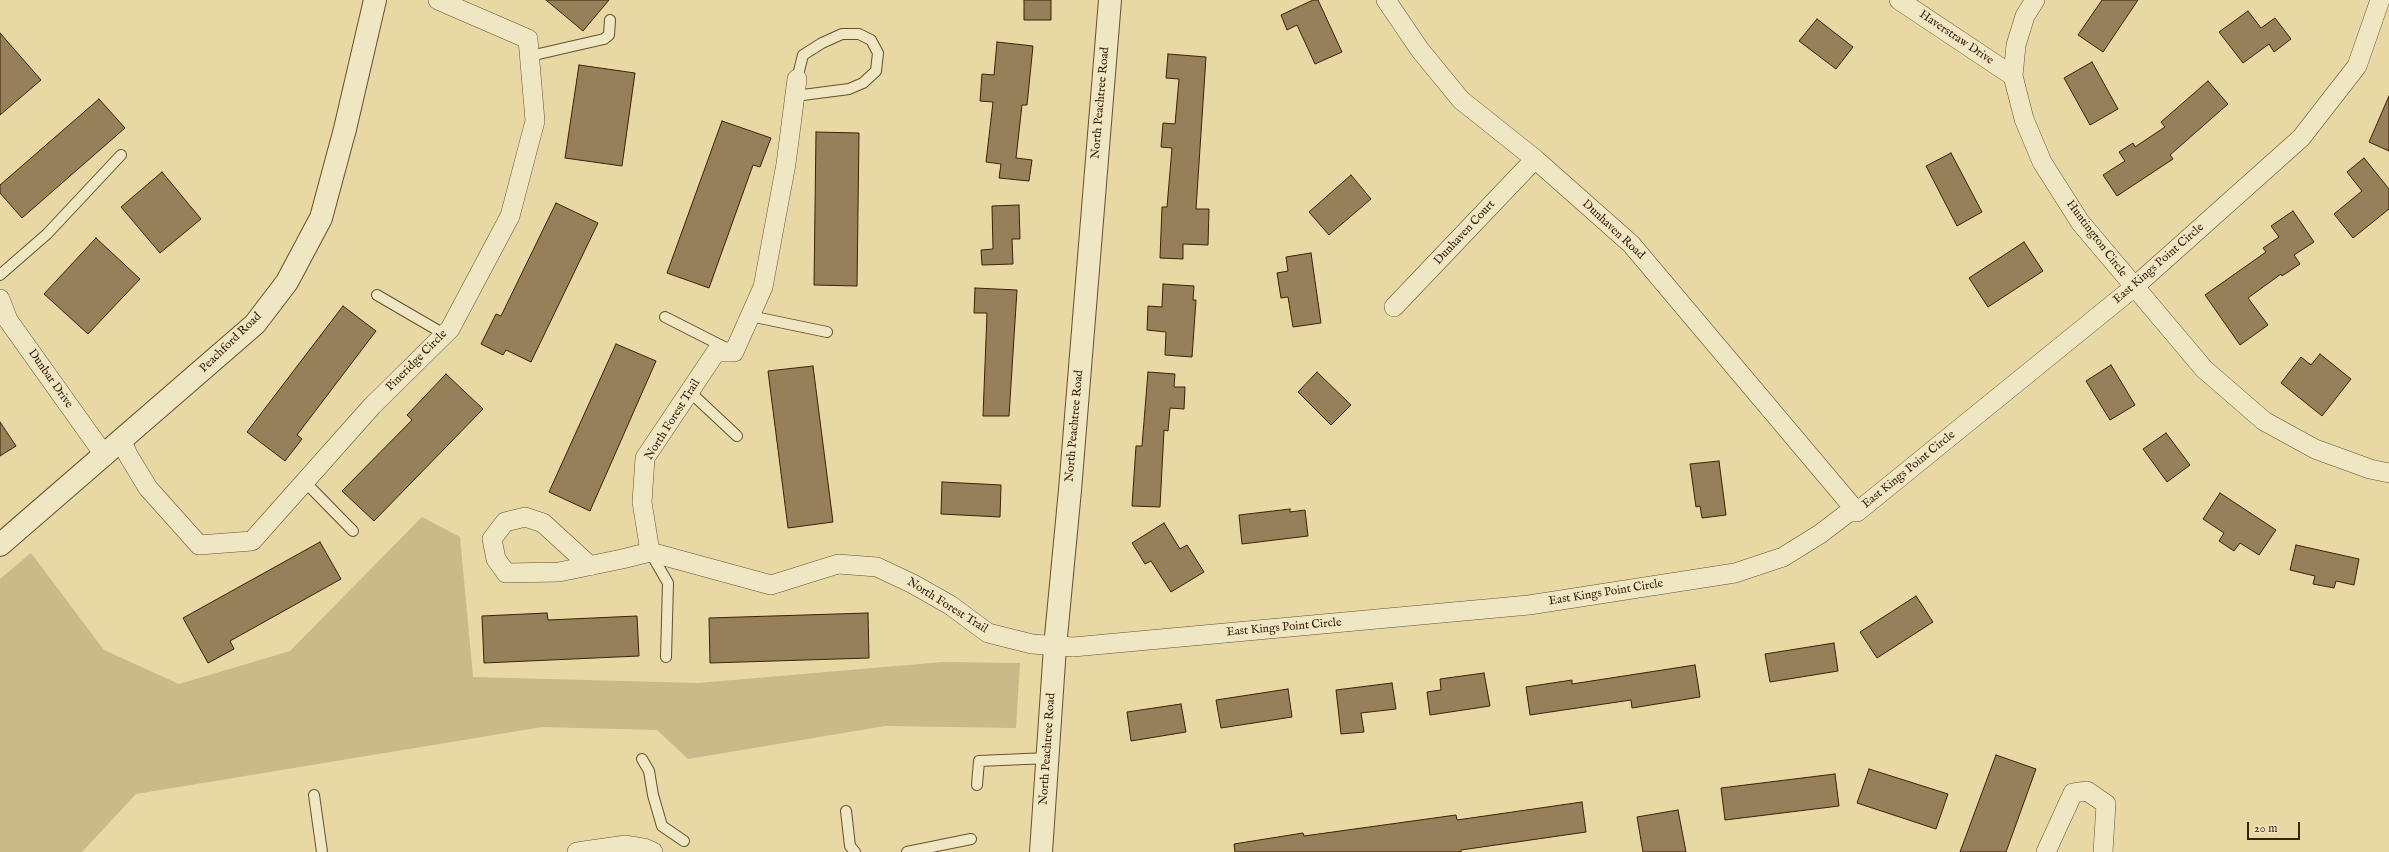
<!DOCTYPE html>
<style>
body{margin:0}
#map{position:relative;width:2389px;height:852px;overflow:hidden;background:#e7d8a4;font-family:"IM FELL English",serif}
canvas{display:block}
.scale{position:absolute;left:2247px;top:822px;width:53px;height:18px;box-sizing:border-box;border:2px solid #3c2108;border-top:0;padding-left:5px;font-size:12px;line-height:14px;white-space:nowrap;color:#3c2108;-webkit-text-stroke:3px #efe6c4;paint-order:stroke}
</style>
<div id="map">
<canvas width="2389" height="852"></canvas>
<div class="scale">20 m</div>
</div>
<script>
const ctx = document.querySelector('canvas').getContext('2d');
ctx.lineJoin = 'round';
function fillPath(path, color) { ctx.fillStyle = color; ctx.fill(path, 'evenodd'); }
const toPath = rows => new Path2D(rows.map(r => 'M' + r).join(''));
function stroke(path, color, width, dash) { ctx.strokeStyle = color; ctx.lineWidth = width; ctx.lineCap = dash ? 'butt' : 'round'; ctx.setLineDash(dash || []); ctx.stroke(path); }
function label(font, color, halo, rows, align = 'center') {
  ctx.font = font + ' "IM FELL English",serif'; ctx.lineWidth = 3; ctx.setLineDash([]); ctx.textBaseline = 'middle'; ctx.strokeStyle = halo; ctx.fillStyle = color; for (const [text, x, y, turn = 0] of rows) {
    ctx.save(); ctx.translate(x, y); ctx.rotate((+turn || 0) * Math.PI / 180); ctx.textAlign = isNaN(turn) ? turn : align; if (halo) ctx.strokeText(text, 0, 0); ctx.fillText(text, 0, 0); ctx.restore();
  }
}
fillPath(toPath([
 [422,517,460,537,473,677,698,683,943,662,1020,663,1016,728,885,726,688,759,657,730,542,727,136,794,82,852,0,852,0,579,31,553,104,650,179,684,290,651]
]), '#cab989');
const building = toPath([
 [546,0,609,0,583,31,546,0],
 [1024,0,1051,0,1051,20,1024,20,1024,0],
 [1313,0,1318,0,1342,52,1315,64,1297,25,1287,30,1281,15,1313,0],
 [2102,0,2138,0,2103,52,2078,35,2102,0],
 [2248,11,2261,28,2275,18,2291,39,2274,52,2269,44,2243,63,2219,32,2248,11],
 [1817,19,1853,47,1836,69,1799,41,1817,19],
 [0,33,41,80,0,115,0,33],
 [997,42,1033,46,1027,105,1022,105,1016,158,1032,160,1029,181,999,178,1001,164,986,162,993,102,980,101,982,74,994,75,997,42],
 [1168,54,1206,57,1196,209,1209,209,1208,245,1183,244,1183,259,1160,258,1162,207,1167,207,1172,148,1161,147,1163,123,1175,124,1179,79,1166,78,1168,54],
 [2092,62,2118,109,2090,125,2064,78,2092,62],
 [579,65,635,73,622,166,565,158,579,65],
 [2208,81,2228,104,2170,155,2173,159,2117,196,2103,175,2125,161,2119,152,2133,143,2135,147,2165,127,2161,122,2208,81],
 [2389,96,2389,151,2369,142,2389,96],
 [99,99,125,128,22,218,0,193,0,185,99,99],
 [722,121,771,138,760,167,753,165,709,288,667,273,722,121],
 [816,132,859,133,857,286,814,285,816,132],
 [1951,153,1982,212,1957,226,1926,166,1951,153],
 [2364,158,2389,189,2389,209,2353,238,2334,214,2362,191,2347,172,2364,158],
 [162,172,201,219,160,253,121,207,162,172],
 [1351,175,1371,199,1329,235,1309,212,1351,175],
 [556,203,598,223,531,362,506,350,503,355,481,344,496,314,501,316,556,203],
 [1019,205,1020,239,1012,239,1013,264,982,265,981,250,993,249,992,206,1019,205],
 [2293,211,2314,242,2294,255,2300,264,2282,276,2281,274,2248,298,2268,325,2240,345,2205,295,2266,252,2263,248,2279,237,2271,226,2293,211],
 [96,238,140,279,88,334,44,294,96,238],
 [2024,242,2043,271,1988,307,1969,278,2024,242],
 [1311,253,1321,323,1293,327,1288,297,1281,298,1277,273,1288,271,1286,257,1311,253],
 [1163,284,1194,286,1193,300,1196,300,1192,357,1165,355,1166,332,1147,330,1148,306,1162,307,1163,284],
 [975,288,1017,290,1009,416,983,416,987,313,974,313,975,288],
 [343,306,376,331,297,435,302,439,285,461,247,432,343,306],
 [616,344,656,361,590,511,549,492,616,344],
 [2320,354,2351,379,2322,416,2281,383,2301,357,2311,365,2320,354],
 [2111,365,2135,405,2110,420,2086,381,2111,365],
 [813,366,833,522,788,528,768,371,813,366],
 [1148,372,1175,374,1174,387,1185,387,1184,409,1170,408,1168,431,1164,430,1160,507,1132,506,1136,446,1142,446,1148,372],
 [1317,372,1351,405,1331,425,1298,392,1317,372],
 [446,374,483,409,374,521,342,491,412,420,407,415,446,374],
 [0,422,16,446,0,456,0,422],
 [2166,433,2190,465,2167,482,2143,449,2166,433],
 [1719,461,1726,515,1702,518,1700,506,1696,507,1690,464,1719,461],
 [942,482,1001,485,1000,517,941,514,942,482],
 [2220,493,2276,530,2259,555,2240,543,2234,551,2219,541,2224,533,2203,519,2220,493],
 [1290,509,1290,512,1305,510,1308,536,1242,544,1239,515,1290,509],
 [1164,523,1180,549,1187,545,1204,572,1171,592,1151,561,1145,564,1132,543,1164,523],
 [320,542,341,579,230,641,234,649,208,663,183,618,320,542],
 [2296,545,2359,559,2354,585,2336,581,2334,588,2313,584,2315,576,2290,570,2296,545],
 [1916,596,1933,622,1877,658,1860,632,1916,596],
 [547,613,548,620,637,616,639,656,484,663,482,616,547,613],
 [868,613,869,658,710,663,709,618,868,613],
 [1834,643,1838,671,1770,682,1765,654,1834,643],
 [1695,665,1700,697,1632,708,1631,700,1530,715,1526,687,1572,680,1572,684,1695,665],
 [1484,673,1490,706,1430,715,1427,692,1441,690,1440,679,1484,673],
 [1392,683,1396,709,1361,713,1364,732,1341,734,1336,690,1392,683],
 [1288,689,1292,717,1221,728,1216,700,1288,689],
 [1181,704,1186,732,1131,741,1127,712,1181,704],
 [1996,755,2036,769,2006,852,1960,852,1996,755],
 [1869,769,1948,794,1936,829,1857,803,1869,769],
 [1835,774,1839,806,1725,820,1721,788,1835,774],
 [1582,802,1586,832,1461,850,1461,852,1235,852,1234,844,1303,833,1304,836,1456,815,1457,820,1582,802],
 [1678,810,1686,852,1643,852,1637,817,1678,810]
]);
fillPath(building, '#958059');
stroke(building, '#3c2108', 1);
const service = toPath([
 [530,56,604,39,609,35,610,20],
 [795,96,849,89,863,83,876,71,878,53,871,40,859,34,842,34,822,43,803,55,797,79],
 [0,275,47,234,121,155],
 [377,295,444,334],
 [750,316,827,332],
 [665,317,728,349],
 [690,392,737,436],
 [304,481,353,531],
 [650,552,668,583,666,657],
 [642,759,649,771,653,795,662,826,684,841],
 [977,785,979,761,1048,758],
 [314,795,322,852],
 [846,811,850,846,855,852],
 [907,852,971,839]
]);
const minor = toPath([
 [1386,0,1420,50,1461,100,1535,159,1631,244,1857,512],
 [1899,0,2013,76],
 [2035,0,2025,16,2016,45,2013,76,2024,119,2042,162,2080,222,2204,369,2264,421,2315,449,2370,469,2389,473],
 [797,79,786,164,763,287,734,352,716,352,645,458,642,502,650,552,771,585,838,564,877,567,913,584,950,605,988,633,1032,644,1073,647,1529,605,1735,573,1783,557,1820,534,1849,512,1857,512,2133,288,2301,138,2357,66,2380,0],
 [0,299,8,320,105,456],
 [1394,307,1535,159],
 [122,441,128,455,148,488,199,545,252,541,372,406,450,329,510,216,535,121,528,39,438,0],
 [590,566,543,523,525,517,505,522,492,539,496,559,506,573,559,572,622,559,650,552],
 [577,852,626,845,644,848,653,852],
 [2046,852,2073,793,2087,791,2106,804,2103,852]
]);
const tertiary = toPath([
 [0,545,255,324,287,282,321,218,345,129,375,0],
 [1041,852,1055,647,1070,490,1110,0]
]);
stroke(service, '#674f2f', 12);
stroke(minor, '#674f2f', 20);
stroke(tertiary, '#674f2f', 24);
stroke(service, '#efe6c4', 10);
stroke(minor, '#efe6c4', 19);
stroke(tertiary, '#efe6c4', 22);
label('12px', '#3c2108', '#efe6c4', [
 ["Haverstraw Drive",1956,38,34],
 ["North Peachtree Road",1101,103,-85],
 ["Dunhaven Road",1613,230,43],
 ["Dunhaven Court",1465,233,-47],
 ["Huntington Circle",2096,239,53],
 ["East Kings Point Circle",2159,264,-41],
 ["Peachford Road",231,343,-44],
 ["Pineridge Circle",417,361,-45],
 ["Dunbar Drive",50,379,55],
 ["North Forest Trail",673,420,-58],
 ["North Peachtree Road",1075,426,-85],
 ["East Kings Point Circle",1909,470,-39],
 ["East Kings Point Circle",1606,593,-9],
 ["North Forest Trail",947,606,32],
 ["East Kings Point Circle",1284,628,-5],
 ["North Peachtree Road",1048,749,-86]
]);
</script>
